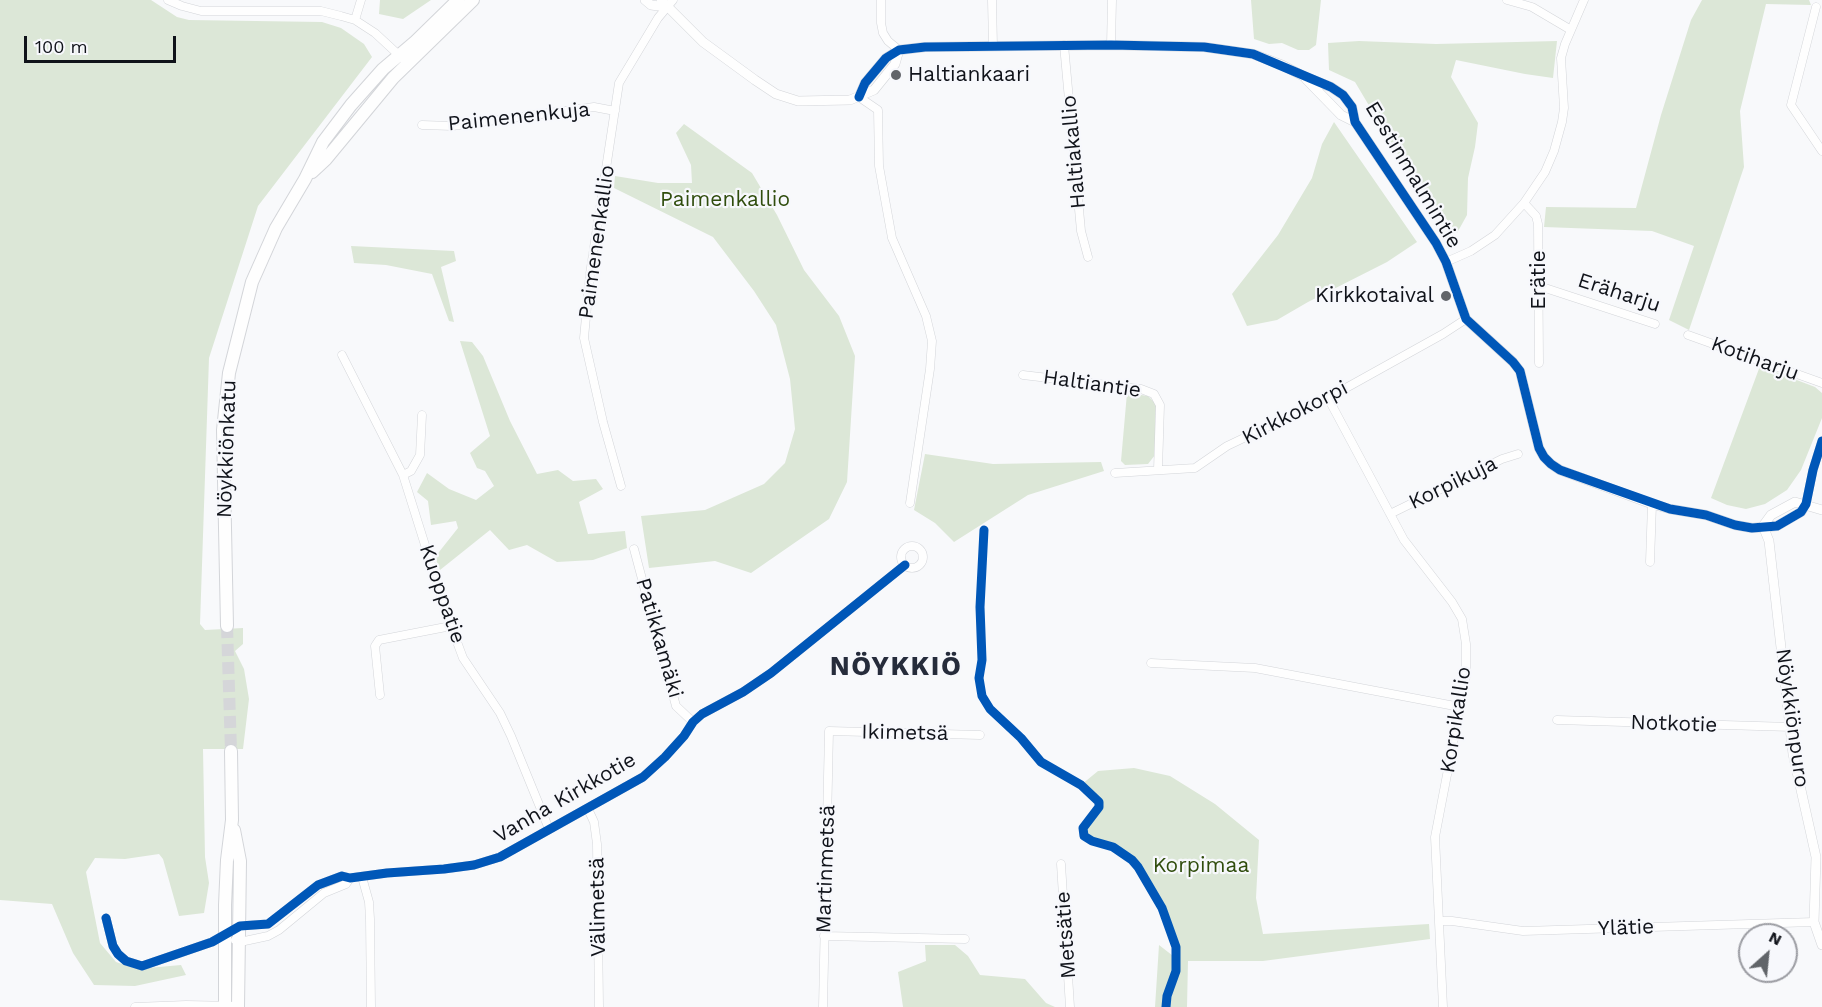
<!DOCTYPE html>
<meta charset="utf-8">
<style>
body{margin:0}
#map{position:relative;width:1822px;height:1007px;overflow:hidden;background:#f8f9fb;font-family:"Work Sans",sans-serif}
canvas{display:block}
.north{position:absolute;left:1738px;top:923px;width:60px;height:60px;box-sizing:border-box;background:#f7f8fc;border:2px solid #9b9ca2;border-radius:50%;rotate:27deg;font-size:16px;font-weight:700;line-height:24px;text-align:center;color:#10131a}
.north::after{content:'';display:block;margin:auto;width:21px;height:27px;background:#616469;clip-path:polygon(50% 0,100% 100%,50% 72%,0 100%)}
.scale{position:absolute;left:24px;top:36px;width:152px;height:27px;box-sizing:border-box;border:3px solid #10131a;border-top:0;padding-left:8px;font-size:18px;line-height:21px;white-space:nowrap;color:#10131a;-webkit-text-stroke:4px #f7f8fc;paint-order:stroke}
</style>
<div id="map">
<canvas width="1822" height="1007"></canvas>
<div class="north">N</div>
<div class="scale">100 m</div>
</div>
<script>
const ctx = document.querySelector('canvas').getContext('2d');
ctx.lineJoin = 'round';
function fillPath(path, color) { ctx.fillStyle = color; ctx.fill(path, 'evenodd'); }
const toPath = rows => new Path2D(rows.map(r => 'M' + r).join(''));
function stroke(path, color, width, dash) { ctx.strokeStyle = color; ctx.lineWidth = width; ctx.lineCap = dash ? 'butt' : 'round'; ctx.setLineDash(dash || []); ctx.stroke(path); }
function label(font, color, halo, rows, align = 'center') {
  ctx.font = font + ' "Work Sans",sans-serif'; ctx.lineWidth = 4.5; ctx.setLineDash([]); ctx.textBaseline = 'middle'; ctx.strokeStyle = halo; ctx.fillStyle = color; for (const [text, x, y, turn = 0] of rows) {
    ctx.save(); ctx.translate(x, y); ctx.rotate((+turn || 0) * Math.PI / 180); ctx.textAlign = isNaN(turn) ? turn : align; if (halo) ctx.strokeText(text, 0, 0); ctx.fillText(text, 0, 0); ctx.restore();
  }
}
fillPath(toPath([
 [0,0,151,0,177,17,189,20,322,22,341,28,364,44,372,57,258,206,209,358,200,624,205,630,243,628,243,644,235,651,244,669,249,699,243,749,203,749,205,857,209,883,204,913,179,916,163,859,159,854,125,859,95,858,86,872,100,943,116,962,137,969,181,965,186,975,135,986,94,985,73,953,52,904,0,900],
 [380,0,431,0,403,19,379,14],
 [1251,0,1321,0,1316,45,1309,50,1298,50,1282,43,1269,44,1254,39],
 [1702,0,1809,0,1811,5,1766,4,1740,111,1744,167,1689,330,1669,320,1694,246,1652,231,1544,227,1546,207,1636,208,1661,115,1691,20],
 [1359,41,1436,44,1557,41,1553,78,1525,74,1456,60,1451,77,1478,123,1475,147,1468,178,1467,215,1457,233,1402,161,1355,82,1329,70,1328,43],
 [1334,122,1417,242,1387,262,1308,302,1277,320,1247,326,1232,294,1278,235,1312,178,1322,144],
 [684,124,752,173,777,215,804,270,839,316,855,356,847,482,829,519,751,573,715,561,649,568,641,516,705,510,764,484,785,463,795,429,790,379,776,325,754,291,713,237,614,188,615,176,658,183,692,183,691,165,676,133],
 [351,246,454,251,456,261,441,267,454,322,449,321,432,274,386,265,354,263],
 [460,341,472,342,483,356,510,421,537,474,558,470,573,481,596,479,603,489,579,502,588,534,625,531,627,548,593,560,557,562,527,545,509,550,490,530,440,570,435,557,458,528,456,521,431,525,428,501,417,492,427,473,449,489,476,500,494,486,485,471,477,468,470,453,490,436],
 [1760,366,1815,387,1822,393,1822,418,1801,470,1787,490,1765,504,1746,509,1727,505,1711,498],
 [1127,393,1148,396,1156,404,1155,455,1148,464,1125,465,1121,461],
 [925,454,993,464,1101,462,1104,471,1028,495,954,542,935,523,914,510],
 [1134,768,1170,776,1215,804,1259,840,1256,898,1263,934,1429,924,1430,939,1263,961,1188,961,1187,1007,1155,1007,1159,945,1177,959,1176,947,1162,908,1132,860,1113,847,1088,839,1083,832,1088,819,1099,807,1099,802,1081,785,1098,771],
 [925,945,955,945,968,956,980,975,1025,979,1046,1003,1055,1007,903,1007,898,972,926,961]
]), '#dce7d7');
stroke(toPath([
 [227,626,231,751]
]), '#d5d6d9', 12, [12, 6]);
const minor = toPath([
 [168,0,182,6,201,11,321,11,341,16,355,20,375,33,402,58],
 [881,0,881,23,883,33,888,41,899,50],
 [992,0,993,46],
 [1507,0,1532,7,1571,30],
 [1816,7,1791,105,1822,151],
 [355,20,361,0],
 [1064,45,1081,231,1088,257],
 [1111,45,1112,0],
 [859,97,878,110,879,166,892,238,926,316,932,341,930,369,910,503],
 [422,125,452,126,594,107,615,111],
 [1524,203,1536,216,1538,224,1539,363],
 [1446,262,1471,251,1495,235,1524,203,1545,172,1554,151,1562,122,1564,108,1561,58,1565,44,1584,0],
 [1539,286,1655,324],
 [1688,335,1822,383],
 [342,355,403,475,447,615,463,658,500,713,511,736,549,829],
 [1023,375,1141,389,1154,394,1160,405,1158,470],
 [1328,398,1404,540,1452,602,1462,619,1466,644,1466,676,1435,837,1443,1007],
 [1115,473,1195,468,1227,446,1328,398,1443,334,1466,319],
 [403,475,411,471,420,455,422,415],
 [621,486,603,422,584,338,590,274,619,83,658,18,673,0],
 [1806,504,1813,470,1822,441],
 [1390,514,1502,459,1518,454],
 '901 557a11 11 0 1 1 22 0a11 11 0 1 1-22 0Z',
 [634,549,676,706,693,722],
 [1650,562,1652,504],
 [1151,663,1255,668,1460,707],
 [380,695,375,646,379,640,451,626],
 [1557,720,1791,727],
 [588,809,594,822,597,844,599,1007],
 [1061,864,1070,1007],
 [362,877,369,902,370,919,371,1007],
 [106,918,113,946,118,954,126,961,142,966,212,942,240,926,268,924,318,885,342,876,350,878,387,873,444,869,474,865,500,857,643,777,665,757,684,736,693,722,702,714,743,692,771,673,905,565],
 [1439,921,1452,921,1523,931,1814,922],
 [824,936,965,939],
 [235,940,240,942,268,936,279,930,324,893,346,884,350,878],
 [135,1007,186,1005,238,1006],
 [823,1007,829,731,980,735]
]);
const tertiary = toPath([
 [645,0,651,5,666,7],
 [661,0,703,42,755,80,776,94,798,101,850,100,874,90,895,64,899,50],
 [1306,79,1341,115,1355,122],
 [859,97,865,83,886,58,899,50,925,47,1111,45,1204,47,1253,54,1282,65,1305,77,1331,87,1343,95,1352,107,1355,122,1436,243,1446,262,1466,319,1513,362,1520,371,1539,448,1544,457,1551,464,1560,470,1652,504,1670,509,1706,515,1735,525,1752,528,1777,526,1801,512,1806,504],
 [1763,526,1769,541,1793,754,1816,857,1814,922,1822,945],
 [1763,526,1771,515,1795,502,1822,510]
]);
const primary = toPath([
 [312,172,326,159,393,78,473,0],
 [227,626,223,430,229,373,252,282,276,228,305,179,323,142,351,105,383,69,416,41,458,0],
 [234,830,240,861,238,1007],
 [225,1007,225,905,227,860,232,820,231,751]
]);
stroke(minor, '#d3d5d9', 9);
stroke(tertiary, '#d3d5d9', 10);
stroke(primary, '#d3d5d9', 14);
stroke(minor, '#fefefe', 8);
stroke(tertiary, '#fefefe', 9);
stroke(primary, '#fefefe', 12);
stroke(toPath([
 [859,97,865,83,886,58,899,50,925,47,1111,45,1204,47,1253,54,1331,87,1343,95,1352,107,1355,122,1436,243,1446,262,1466,319,1513,362,1520,371,1539,448,1544,457,1551,464,1560,470,1670,509,1706,515,1735,525,1752,528,1777,526,1801,512,1806,504,1813,470,1822,441],
 [984,530,980,607,982,660,979,678,982,696,990,709,1021,738,1041,762,1081,785,1099,802,1099,807,1083,828,1084,836,1092,841,1113,847,1132,860,1138,867,1162,908,1176,947,1176,971,1167,996,1166,1007],
 [106,918,113,946,118,954,126,961,142,966,212,942,240,926,268,924,318,885,342,876,350,878,387,873,444,869,474,865,500,857,643,777,665,757,684,736,693,722,702,714,743,692,771,673,905,565]
]), '#0057b8', 9);
for (const [x, y, r, color] of [
 [896,75,6,"#616469"],
 [1446,296,6,"#616469"]
]) { const dot = new Path2D(); dot.arc(x, y, r, 0, 2 * Math.PI); ctx.fillStyle = color; ctx.fill(dot); stroke(dot, '#f7f8fc', 2); }
label('21px', '#10131a', '#f7f8fc', [
 ["Haltiankaari",908,75],
 ["Kirkkotaival",1434,296,"right"]
], 'left');
label('21px', '#10131a', '#f7f8fc', [
 ["Paimenenkuja",519,117,-6],
 ["Haltiakallio",1074,152,-95],
 ["Eestinmalmintie",1413,175,59],
 ["Paimenenkallio",597,242,-82],
 ["Erätie",1539,280,-90],
 ["Eräharju",1619,293,18],
 ["Kotiharju",1755,359,20],
 ["Haltiantie",1092,384,8],
 ["Kirkkokorpi",1295,413,-27],
 ["Nöykkiönkatu",227,449,-88],
 ["Korpikuja",1453,483,-26],
 ["Kuoppatie",442,594,71],
 ["Patikkamäki",659,638,74],
 ["Nöykkiönpuro",1792,718,82],
 ["Korpikallio",1456,720,-81],
 ["Notkotie",1674,724,2],
 ["Ikimetsä",905,733,1],
 ["Vanha Kirkkotie",565,798,-30],
 ["Martinmetsä",826,869,-88],
 ["Välimetsä",598,907,-91],
 ["Ylätie",1626,928,-2],
 ["Metsätie",1066,935,-94]
]);
label('21px', '#304d0d', '#f7f8fc', [
 ["Paimenkallio",725,200],
 ["Korpimaa",1201,866]
]);
ctx.letterSpacing = '1.5px';
label('bold 27px', '#262c3b', '#f7f8fc', [
 ["NÖYKKIÖ",896,667]
]);
ctx.letterSpacing = '0px';
</script>
